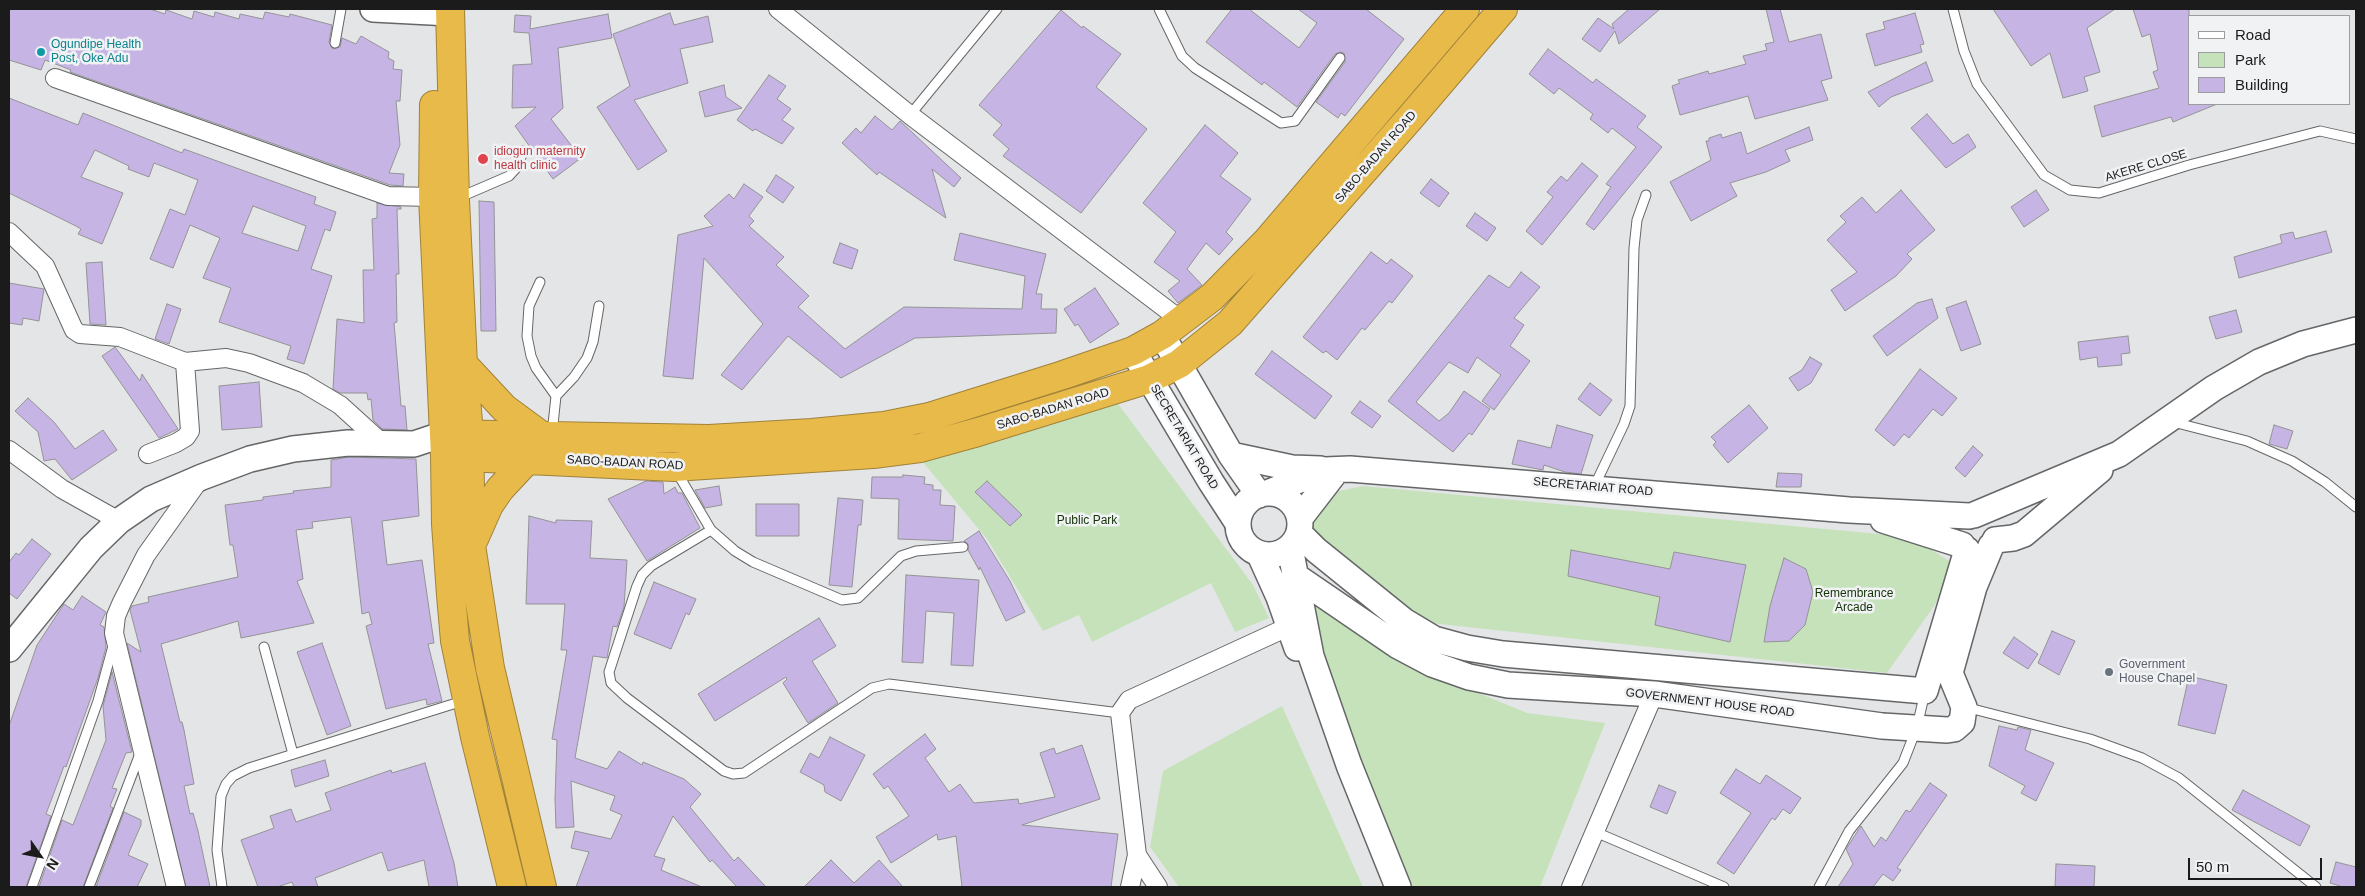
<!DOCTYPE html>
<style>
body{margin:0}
#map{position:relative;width:2365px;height:896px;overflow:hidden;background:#e4e5e7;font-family:Arial,sans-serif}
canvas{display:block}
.frame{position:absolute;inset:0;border:10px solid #1b1b1c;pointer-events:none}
.legend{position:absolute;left:2188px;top:15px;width:162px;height:90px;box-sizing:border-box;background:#f1f2f4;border:1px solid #9b9c9e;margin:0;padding:6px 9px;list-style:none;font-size:15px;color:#1b1b1c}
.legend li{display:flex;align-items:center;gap:10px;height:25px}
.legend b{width:25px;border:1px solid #9b9c9e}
.north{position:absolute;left:15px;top:831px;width:50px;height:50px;-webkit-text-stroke:4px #f1f2f4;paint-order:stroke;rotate:123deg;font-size:14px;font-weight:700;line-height:20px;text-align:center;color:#1b1b1c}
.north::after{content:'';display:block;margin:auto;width:18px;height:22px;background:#1b1b1c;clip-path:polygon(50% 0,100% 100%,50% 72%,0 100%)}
.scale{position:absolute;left:2188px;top:858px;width:134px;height:22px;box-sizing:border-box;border:2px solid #1b1b1c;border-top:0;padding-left:6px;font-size:15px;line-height:18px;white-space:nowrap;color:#1b1b1c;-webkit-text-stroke:4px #f1f2f4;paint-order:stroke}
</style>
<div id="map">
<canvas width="2365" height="896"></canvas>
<div class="frame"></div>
<ul class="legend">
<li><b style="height:6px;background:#fff"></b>Road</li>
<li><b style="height:14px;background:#c5e2bb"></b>Park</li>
<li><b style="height:14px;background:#c6b5e4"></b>Building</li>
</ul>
<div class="north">N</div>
<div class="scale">50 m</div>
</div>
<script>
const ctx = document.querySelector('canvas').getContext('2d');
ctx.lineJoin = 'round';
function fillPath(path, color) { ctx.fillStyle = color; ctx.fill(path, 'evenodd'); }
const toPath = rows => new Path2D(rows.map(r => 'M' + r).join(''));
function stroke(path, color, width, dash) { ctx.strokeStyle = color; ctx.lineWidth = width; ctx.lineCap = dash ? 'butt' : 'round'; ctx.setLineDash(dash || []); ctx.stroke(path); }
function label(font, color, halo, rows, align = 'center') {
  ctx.font = font + ' Arial,sans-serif'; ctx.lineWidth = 5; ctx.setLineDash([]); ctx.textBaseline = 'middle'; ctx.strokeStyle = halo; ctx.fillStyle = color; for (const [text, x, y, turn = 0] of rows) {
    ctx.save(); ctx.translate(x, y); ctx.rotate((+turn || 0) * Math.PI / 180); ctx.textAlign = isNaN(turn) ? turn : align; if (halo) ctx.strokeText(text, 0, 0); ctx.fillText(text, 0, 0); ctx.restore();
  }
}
fillPath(toPath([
 [1101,381,1253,585,1269,618,1235,632,1211,583,1092,642,1079,615,1043,631,987,539,906,442],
 [1363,486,1911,537,1957,566,1934,606,1887,673,1431,623,1330,559,1307,521,1329,493],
 [1311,602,1357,632,1427,672,1527,713,1605,723,1540,887,1405,887,1313,661],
 [1282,706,1363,887,1179,887,1150,847,1163,771]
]), '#c5e2bb');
const building = toPath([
 [9,9,150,9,165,14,166,10,192,19,194,11,214,17,215,12,239,19,240,14,263,19,265,12,289,17,290,14,332,25,329,42,333,49,340,47,342,38,356,44,361,36,389,52,388,58,394,61,393,69,402,70,400,101,396,101,400,145,389,173,404,174,403,186,390,185,70,72,71,70,45,60,41,70,9,60,9,9],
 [1232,9,1249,9,1299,48,1317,23,1298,9,1366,9,1404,39,1345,116,1341,113,1338,118,1316,102,1345,62,1344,53,1340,52,1335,54,1297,107,1264,82,1262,85,1206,42,1232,9],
 [1629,9,1660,9,1619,44,1615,31,1600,52,1582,39,1598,18,1614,29,1612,24,1629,9],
 [1766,9,1780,9,1789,42,1821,34,1832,78,1821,81,1828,100,1755,119,1748,96,1680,115,1672,86,1680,83,1678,80,1708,71,1709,74,1746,64,1743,56,1767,50,1765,44,1774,42,1766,9],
 [1993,9,2115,9,2087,28,2100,72,2084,77,2088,91,2063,98,2050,53,2031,66,1993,9],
 [2133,9,2189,9,2189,104,2217,104,2173,122,2171,117,2102,137,2094,106,2159,88,2153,72,2158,70,2150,34,2142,37,2133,9],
 [1061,10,1082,28,1083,26,1121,54,1096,87,1147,129,1081,213,1003,156,1009,149,993,135,1002,125,979,105,1061,10],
 [670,13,674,25,708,16,713,42,680,49,688,83,634,100,667,151,638,170,597,107,630,86,613,34,670,13],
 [1915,13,1924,44,1920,45,1922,52,1875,66,1866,34,1885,29,1883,22,1915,13],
 [608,14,612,38,558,48,563,108,551,119,581,158,553,179,515,126,536,107,512,108,513,65,532,64,529,33,514,32,515,15,531,16,530,29,608,14],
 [1548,49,1593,83,1596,79,1646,116,1637,127,1662,147,1594,230,1586,224,1611,187,1606,184,1636,147,1612,128,1608,133,1590,119,1593,114,1559,88,1554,94,1529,74,1548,49],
 [1926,62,1933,81,1891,97,1879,107,1868,92,1926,62],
 [769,75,786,86,777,99,791,109,782,120,794,128,782,144,755,129,753,131,737,120,769,75],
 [724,85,726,97,742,108,705,117,699,92,724,85],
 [9,98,78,125,83,113,182,153,184,149,316,197,314,204,336,212,330,231,325,229,311,269,332,276,304,364,287,359,291,346,219,322,231,288,203,278,220,238,190,225,173,268,150,259,170,209,185,215,198,180,154,163,149,177,128,169,129,166,95,150,81,177,123,193,102,244,78,234,81,229,76,226,9,193,9,98],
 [253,206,306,226,298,251,242,233,253,206],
 [1927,114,1953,144,1968,134,1976,147,1946,168,1911,128,1927,114],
 [875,116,892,130,900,121,961,178,954,187,932,169,946,218,879,172,877,175,842,143,856,128,861,133,875,116],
 [1205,125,1238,153,1220,176,1251,199,1226,232,1233,239,1219,255,1206,243,1187,269,1202,285,1178,303,1168,291,1180,281,1154,262,1176,232,1143,203,1205,125],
 [1809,127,1813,140,1785,150,1790,161,1766,172,1730,183,1737,196,1691,221,1670,182,1711,160,1706,141,1709,141,1709,138,1721,134,1722,138,1741,132,1747,154,1809,127],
 [1582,163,1598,176,1542,245,1526,231,1553,197,1547,192,1561,176,1567,181,1582,163],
 [776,175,794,187,783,203,766,191,776,175],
 [1431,179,1449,193,1439,207,1420,193,1431,179],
 [744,184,763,197,749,216,754,221,749,226,784,257,776,265,809,296,798,307,845,349,904,307,1022,309,1025,276,954,260,960,233,1046,254,1036,294,1042,294,1041,309,1057,309,1056,333,915,338,841,378,788,336,742,390,721,375,763,324,704,258,693,379,663,376,678,235,713,226,704,216,729,194,734,199,744,184],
 [1901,190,1935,230,1907,254,1912,259,1896,276,1845,311,1831,290,1857,272,1827,240,1846,222,1840,216,1862,197,1876,213,1901,190],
 [2036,190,2049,210,2024,227,2011,207,2036,190],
 [479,201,494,202,496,331,481,331,479,201],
 [377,203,401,207,401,209,397,209,399,274,396,274,397,322,394,323,401,406,405,406,407,430,382,429,373,420,371,399,368,400,367,393,340,393,333,389,337,319,364,323,363,270,374,270,372,219,377,218,377,203],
 [1475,213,1496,228,1487,241,1466,226,1475,213],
 [2326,231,2332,252,2239,278,2234,257,2282,243,2280,235,2293,232,2295,239,2326,231],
 [840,243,858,250,852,269,833,263,840,243],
 [1371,252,1387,264,1391,259,1413,276,1392,303,1389,301,1365,330,1362,328,1337,360,1326,351,1323,353,1303,337,1371,252],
 [102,262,106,325,90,324,86,263,102,262],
 [1521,272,1540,287,1514,318,1524,325,1510,346,1530,361,1494,410,1482,401,1501,375,1477,357,1468,373,1449,362,1416,402,1439,421,1449,413,1464,391,1490,409,1472,435,1469,433,1453,452,1388,401,1489,275,1509,288,1521,272],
 [9,283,44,289,39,321,23,318,22,325,9,323,9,283],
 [1095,288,1119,324,1090,343,1078,324,1075,326,1064,309,1095,288],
 [1932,299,1938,318,1887,356,1873,336,1917,303,1932,299],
 [1966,301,1981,344,1961,351,1946,308,1966,301],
 [167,304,181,309,169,344,155,339,167,304],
 [2236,310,2242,332,2216,339,2209,317,2236,310],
 [2128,336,2130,353,2121,354,2122,365,2098,367,2097,357,2080,360,2078,342,2128,336],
 [115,347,140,381,142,374,178,429,159,438,102,356,115,347],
 [1272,351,1332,396,1315,419,1255,374,1272,351],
 [1810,357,1822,364,1811,383,1798,391,1789,378,1802,370,1810,357],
 [1920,369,1957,398,1942,416,1933,409,1909,438,1904,434,1894,446,1875,430,1920,369],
 [259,382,262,427,222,430,219,386,259,382],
 [1590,383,1612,400,1600,416,1578,399,1590,383],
 [28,398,54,422,75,449,103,430,117,450,72,480,55,459,44,461,38,432,15,411,28,398],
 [1360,401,1381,416,1372,428,1351,413,1360,401],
 [1749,405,1768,428,1728,463,1713,445,1716,442,1711,437,1749,405],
 [1557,425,1593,435,1581,474,1565,472,1544,465,1543,470,1512,464,1518,440,1551,448,1557,425],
 [2274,425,2293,431,2287,449,2269,444,2274,425],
 [1973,446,1983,455,1965,477,1955,468,1973,446],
 [349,457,416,459,419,516,382,521,387,565,422,560,434,643,428,644,442,701,427,705,426,699,386,709,366,626,372,624,369,612,362,614,351,517,312,522,313,528,296,530,303,579,297,581,314,623,241,638,238,621,161,644,180,722,182,722,184,730,194,784,184,786,190,814,193,813,198,831,210,887,186,887,127,643,141,652,130,610,132,606,149,602,148,597,238,577,233,545,230,545,225,505,263,500,263,497,294,493,293,491,331,487,331,460,349,457],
 [1778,473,1802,474,1801,487,1776,487,1778,473],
 [903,475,925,477,924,484,933,485,933,490,941,490,940,505,955,506,953,541,898,539,899,499,871,498,872,477,903,477,903,475],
 [646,481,663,482,664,494,675,487,678,493,682,493,700,528,647,561,608,499,646,481],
 [987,481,1022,515,1010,526,975,492,987,481],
 [719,486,722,505,705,508,695,490,719,486],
 [838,498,863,500,861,525,858,525,852,587,829,585,838,498],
 [756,504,799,504,799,536,756,536,756,504],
 [529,516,556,523,556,520,592,521,590,558,627,560,624,607,617,627,613,626,607,658,593,656,575,758,607,769,619,751,642,765,643,762,684,779,701,794,690,807,734,861,738,857,766,887,737,887,712,860,710,862,673,816,654,856,665,859,661,870,702,887,576,887,589,852,571,848,575,831,611,839,622,815,610,810,615,796,571,781,574,827,556,828,555,799,557,740,552,739,567,650,561,650,565,604,526,604,529,516],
 [979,531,1010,581,1025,612,1006,621,980,567,979,570,968,550,968,544,964,541,979,531],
 [32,539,51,554,17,599,9,593,9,562,16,553,19,555,32,539],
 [1571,550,1670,569,1674,552,1746,565,1730,642,1655,625,1660,597,1568,576,1571,550],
 [1784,558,1806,569,1813,592,1805,625,1789,641,1764,642,1770,606,1784,558],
 [906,575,979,580,973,666,951,665,954,613,926,611,923,663,902,662,906,575],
 [654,582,696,599,689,615,686,613,671,649,634,634,654,582],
 [82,596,106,612,100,625,104,627,106,647,98,678,66,767,64,766,46,814,51,816,26,887,9,887,9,726,37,645,64,604,73,610,82,596],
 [819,618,836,646,812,661,838,703,808,723,783,683,787,679,786,677,715,721,698,694,819,618],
 [2052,631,2075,641,2059,675,2038,663,2052,631],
 [2014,637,2038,654,2028,669,2003,653,2014,637],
 [322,643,351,726,327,735,297,652,322,643],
 [112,672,132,752,126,753,112,788,117,789,110,806,113,808,83,887,39,887,62,820,73,825,106,740,103,706,112,672],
 [2189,676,2227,685,2215,734,2178,725,2189,676],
 [1999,726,2017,730,2018,727,2031,730,2025,750,2054,763,2036,801,2021,793,2025,786,1989,766,1999,726],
 [925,734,936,749,925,758,949,792,960,784,974,803,1018,799,1019,804,1055,797,1040,753,1054,748,1056,754,1082,745,1100,799,1022,825,1118,834,1111,887,962,887,956,836,938,840,937,834,891,863,876,837,909,816,888,786,884,789,873,774,925,734],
 [830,737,865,755,841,801,825,792,824,785,800,772,810,753,819,758,830,737],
 [325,760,329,776,295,787,291,770,325,760],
 [425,763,454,863,458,887,429,887,424,860,388,871,382,852,315,878,318,887,294,887,292,882,277,887,258,887,241,840,274,828,270,816,291,809,296,822,331,810,325,793,391,770,392,773,425,763],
 [1736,769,1760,784,1766,775,1801,798,1790,814,1783,809,1775,820,1772,818,1734,874,1717,863,1751,813,1720,793,1736,769],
 [1930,783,1947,795,1897,868,1901,870,1893,881,1883,874,1873,887,1838,887,1853,864,1846,849,1861,826,1874,847,1881,837,1886,841,1906,810,1910,812,1930,783],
 [1659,785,1676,792,1667,814,1650,807,1659,785],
 [2243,790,2310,826,2300,846,2232,810,2243,790],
 [124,812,141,820,141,825,128,855,148,864,137,887,96,887,124,812],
 [831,860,854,883,879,860,903,887,804,887,831,860],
 [2336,862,2356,867,2356,887,2343,887,2330,883,2336,862],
 [2056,864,2095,866,2094,887,2055,887,2056,864]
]);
fillPath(building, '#c6b5e4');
stroke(building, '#949395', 1);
const lane = toPath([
 [1159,9,1182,56,1195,68,1281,123,1295,121,1340,58],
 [1953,9,1964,51,1977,84,2044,175,2070,190,2099,193,2189,165,2320,131,2356,139],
 [335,43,341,9],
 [910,115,997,9],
 [458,198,509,176,518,166,523,151],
 [540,282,529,306,527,336,531,356,536,368,556,396,552,434],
 [556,396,574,377,587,358,593,342,599,306],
 [2173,422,2247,441,2292,461,2325,482,2356,507],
 [675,469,711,530,735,551,753,562,842,600,858,598,901,556,916,551,963,547],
 [1594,487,1624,424,1630,406,1634,248,1637,220,1646,195],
 [711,530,651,566,642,575,637,586,609,672,611,683,627,698,724,771,733,774,744,773,872,688,889,684,1120,713],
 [264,647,293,754],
 [1965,707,2090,739,2142,758,2179,778,2316,887],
 [1593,831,1724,887],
 [32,887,98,701,113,646],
 [89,887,141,751],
 [222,887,217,850,221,796,226,784,233,776,249,768,466,700],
 [1819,887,1849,831,1903,763,1917,727,1925,692]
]);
const street = toPath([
 [778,9,910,115,1182,321],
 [55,78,388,196,433,197],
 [9,232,45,266,74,330,80,334,120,337,185,362,226,358,249,363,303,383,340,405,383,444],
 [9,450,62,489,119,521],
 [148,454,176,443,186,437,190,431,185,362],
 [1137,855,1158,887],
 [176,887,114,633,116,616,122,602,146,555,200,479],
 [1130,887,1137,855,1120,713,1129,700,1290,626],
 [1571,887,1654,694]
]);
const secondary = toPath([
 [373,9,450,13],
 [1162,335,1231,455,1259,495],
 [1133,351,1211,482,1237,522],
 [1231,455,1292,468,1320,469],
 '1238 524a31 31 0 1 1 62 0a31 31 0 1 1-62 0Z',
 [1267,493,1325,470,1350,469,1849,510,1969,516],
 [1974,515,2119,454,2214,388,2259,362,2303,344,2356,330],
 [1300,518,1337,470],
 [1883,520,1962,545],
 [1299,533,1316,550,1404,621,1434,639,1467,648,1503,654,1925,691,1967,550],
 [1995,540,2013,538,2024,534,2100,470],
 [1290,548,1311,656,1349,765,1398,887],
 [1260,555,1279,597,1297,648],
 [1297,577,1398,646,1432,664,1469,677,1508,685,1654,694,1882,726,1947,730,1954,729,1962,722,1964,707,1950,673,1974,587,1991,546],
 [9,649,91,548,119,521,151,499,202,477,250,459,293,449,348,443,414,444,444,434]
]);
const highway = toPath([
 [450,9,455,200,463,364,469,433,471,545,490,668,542,887],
 [434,105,433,197,445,456,446,524,451,595,455,641,475,737,512,887],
 [463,364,504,408,542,436],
 [444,434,709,439,812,433,884,426,929,417,1063,375,1133,351,1162,335,1212,297,1267,241,1465,9],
 [445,456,674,467,873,454,920,448,978,432,1149,379,1179,364,1230,323,1410,118,1503,9],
 [474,539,489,505,500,489,528,459]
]);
stroke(lane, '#656668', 11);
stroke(street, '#656668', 20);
stroke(secondary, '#656668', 28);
stroke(highway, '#a0823a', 30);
stroke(lane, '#fff', 9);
stroke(street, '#fff', 18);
stroke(secondary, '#fff', 25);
stroke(highway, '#e7ba4a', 28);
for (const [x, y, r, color] of [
 [41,52,5,"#0f9aa8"],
 [483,159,6,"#e0444e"],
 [2109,672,5,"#6b7280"]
]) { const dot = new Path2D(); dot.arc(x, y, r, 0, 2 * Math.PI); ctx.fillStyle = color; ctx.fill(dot); stroke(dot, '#f1f2f4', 2); }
label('12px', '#0d838f', '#f1f2f4', [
 ["Ogundipe Health",51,45],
 ["Post, Oke Adu",51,59]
], 'left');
label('12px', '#be3a42', '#f1f2f4', [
 ["idiogun maternity",494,152],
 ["health clinic",494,166]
], 'left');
label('12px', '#1b1b1c', '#f1f2f4', [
 ["SABO-BADAN ROAD",1376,157,-49],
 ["AKERE CLOSE",2146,166,-17],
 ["SABO-BADAN ROAD",1053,409,-17],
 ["SECRETARIAT ROAD",1184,437,59],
 ["SABO-BADAN ROAD",625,463,3],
 ["SECRETARIAT ROAD",1593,487,5],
 ["GOVERNMENT HOUSE ROAD",1710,703,7]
]);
label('12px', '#143307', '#f1f2f4', [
 ["Public Park",1087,521],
 ["Remembrance",1854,594],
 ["Arcade",1854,608]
]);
label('12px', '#5b616d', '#f1f2f4', [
 ["Government",2119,665],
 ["House Chapel",2119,679]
], 'left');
</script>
